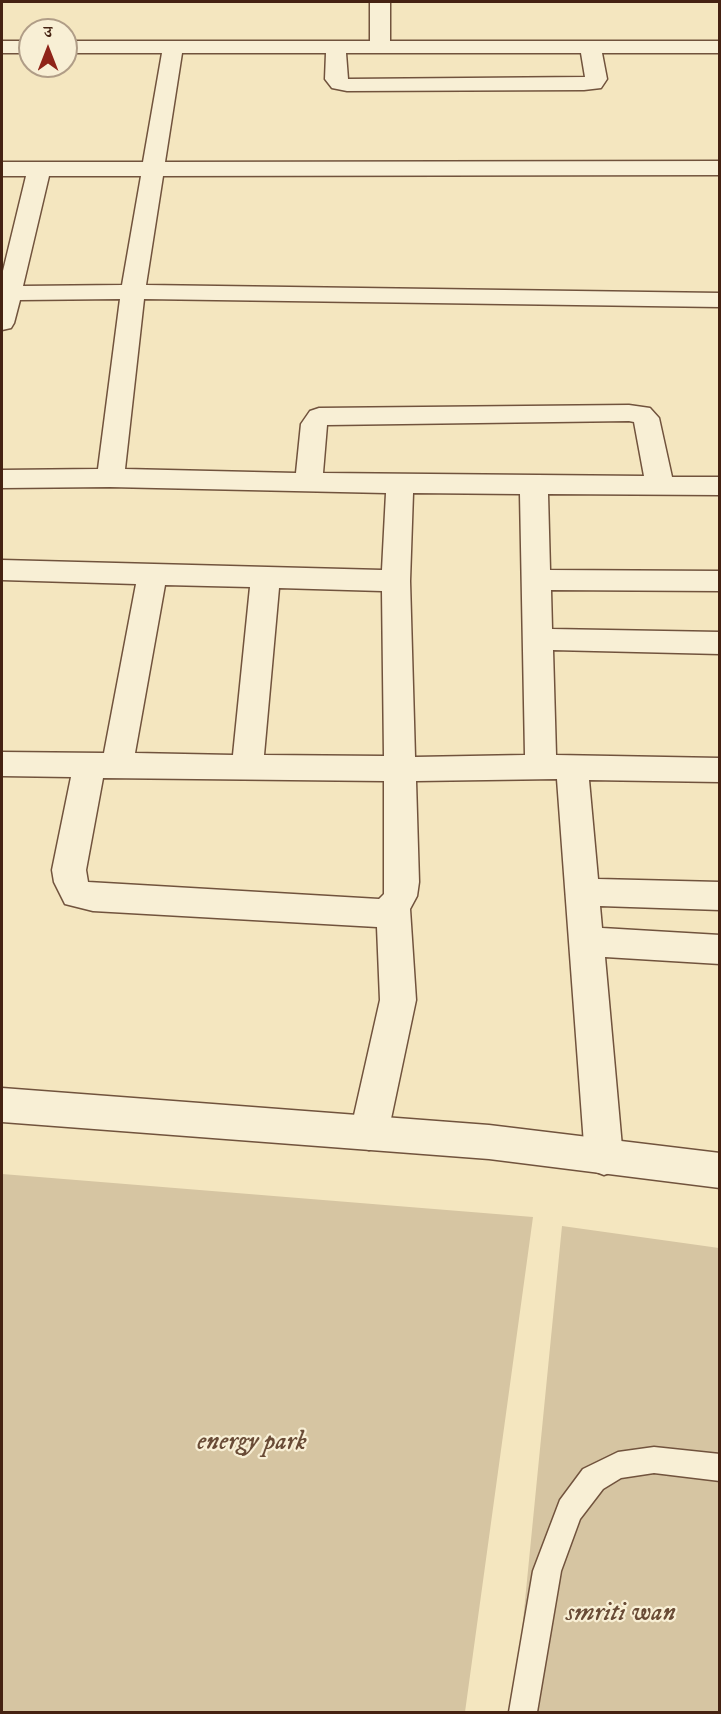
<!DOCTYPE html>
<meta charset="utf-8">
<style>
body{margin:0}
#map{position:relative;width:721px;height:1714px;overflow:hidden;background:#f4e6bf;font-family:"IM FELL DW Pica","Noto Serif Devanagari",serif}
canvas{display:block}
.frame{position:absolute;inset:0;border:3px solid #452212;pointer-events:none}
.north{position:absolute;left:18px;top:18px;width:60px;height:60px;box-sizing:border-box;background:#f8efd5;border:2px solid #b09d87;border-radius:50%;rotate:0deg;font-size:16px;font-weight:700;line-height:24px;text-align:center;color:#452212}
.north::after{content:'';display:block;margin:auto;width:21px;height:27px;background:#8f2418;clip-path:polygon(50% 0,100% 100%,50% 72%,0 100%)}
</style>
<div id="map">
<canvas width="721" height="1714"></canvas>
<div class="frame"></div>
<div class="north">उ</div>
</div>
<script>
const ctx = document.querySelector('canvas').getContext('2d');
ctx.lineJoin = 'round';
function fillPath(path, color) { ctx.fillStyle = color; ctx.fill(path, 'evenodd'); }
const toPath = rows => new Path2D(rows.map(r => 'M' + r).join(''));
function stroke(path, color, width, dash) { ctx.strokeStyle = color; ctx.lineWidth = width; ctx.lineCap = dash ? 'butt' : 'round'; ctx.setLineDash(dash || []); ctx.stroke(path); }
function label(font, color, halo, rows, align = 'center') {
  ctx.font = font + ' "IM FELL DW Pica",serif'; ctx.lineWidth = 4.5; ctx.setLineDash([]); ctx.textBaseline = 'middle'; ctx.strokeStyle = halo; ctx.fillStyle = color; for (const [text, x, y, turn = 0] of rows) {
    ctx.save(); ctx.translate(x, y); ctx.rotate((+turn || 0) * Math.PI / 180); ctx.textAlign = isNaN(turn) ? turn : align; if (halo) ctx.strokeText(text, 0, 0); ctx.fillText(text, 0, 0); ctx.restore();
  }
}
fillPath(toPath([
 [2,1174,533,1217,465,1712,2,1712],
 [562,1226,719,1248,719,1712,514,1712]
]), '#d6c5a2');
const service = toPath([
 [654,1447,720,1454,720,1481,654,1473,621,1478,603,1489,580,1519,561,1571,537,1712,509,1712,533,1571,560,1500,583,1469,618,1452,654,1447]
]);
const minor = toPath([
 [370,2,390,2,390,41,720,41,720,53,602,53,607,79,601,88,584,90,347,91,332,88,325,79,326,53,182,53,165,162,720,161,720,175,163,176,146,285,720,293,720,307,144,299,125,469,296,473,301,424,310,411,319,408,629,405,650,408,659,418,672,477,720,477,720,495,548,494,550,570,720,571,720,591,551,590,552,629,720,632,720,654,553,650,556,755,720,758,720,782,589,780,598,879,720,882,720,910,600,906,602,928,720,935,720,964,605,957,623,1158,617,1170,604,1175,591,1170,585,1158,557,779,416,781,419,882,417,896,410,909,416,1000,388,1133,382,1145,369,1150,356,1145,350,1133,380,1000,377,927,93,911,65,904,54,882,52,870,71,777,2,776,2,752,104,753,136,584,2,580,2,560,382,570,386,493,110,487,2,488,2,470,98,469,120,299,20,300,14,323,11,328,2,330,2,275,26,176,2,176,2,162,143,162,162,53,66,53,66,41,370,41,370,2],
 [346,53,581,53,585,77,348,79,346,53],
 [49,176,141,176,122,285,23,286,49,176],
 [629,421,634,422,644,476,323,473,327,425,629,421],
 [413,493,520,494,525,755,415,757,410,581,413,493],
 [165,585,250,587,233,755,135,753,165,585],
 [279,588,382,591,384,756,264,755,279,588],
 [103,778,384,781,384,894,379,899,88,882,86,870,103,778],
 [2,41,30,41,30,53,2,53,2,41]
]);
const tertiary = toPath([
 [2,1088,489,1125,720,1153,720,1188,489,1159,2,1122,2,1088]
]);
stroke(service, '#71533d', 3);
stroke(minor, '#71533d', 3);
stroke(tertiary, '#71533d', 3);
fillPath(service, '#f8efd5');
fillPath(minor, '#f8efd5');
fillPath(tertiary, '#f8efd5');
label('italic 26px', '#694b36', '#f8efd5', [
 ["energy park",252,1444],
 ["smriti wan",621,1615]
]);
</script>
